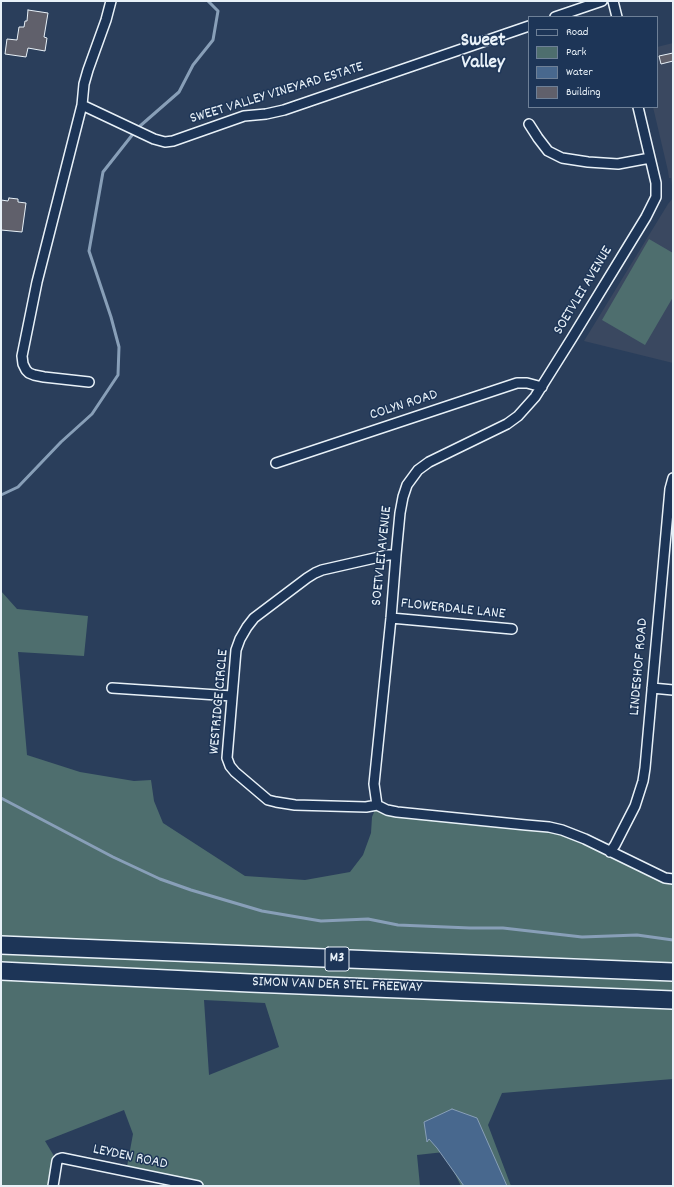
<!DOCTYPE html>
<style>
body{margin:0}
#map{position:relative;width:674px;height:1187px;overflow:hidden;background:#2a3e5b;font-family:Dekko,sans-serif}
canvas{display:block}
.frame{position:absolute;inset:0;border:2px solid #e8f1f8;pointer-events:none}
.legend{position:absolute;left:528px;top:16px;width:130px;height:92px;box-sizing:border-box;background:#1d3557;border:1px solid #6e8097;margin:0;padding:5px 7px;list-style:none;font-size:12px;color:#e8f1f8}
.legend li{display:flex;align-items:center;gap:8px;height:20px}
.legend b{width:20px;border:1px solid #6e8097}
</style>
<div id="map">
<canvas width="674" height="1187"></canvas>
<div class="frame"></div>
<ul class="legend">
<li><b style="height:5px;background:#1d3557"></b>Road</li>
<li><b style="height:11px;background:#4e6e6e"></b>Park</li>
<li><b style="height:11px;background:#48688e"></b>Water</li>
<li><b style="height:11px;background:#60606b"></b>Building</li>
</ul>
</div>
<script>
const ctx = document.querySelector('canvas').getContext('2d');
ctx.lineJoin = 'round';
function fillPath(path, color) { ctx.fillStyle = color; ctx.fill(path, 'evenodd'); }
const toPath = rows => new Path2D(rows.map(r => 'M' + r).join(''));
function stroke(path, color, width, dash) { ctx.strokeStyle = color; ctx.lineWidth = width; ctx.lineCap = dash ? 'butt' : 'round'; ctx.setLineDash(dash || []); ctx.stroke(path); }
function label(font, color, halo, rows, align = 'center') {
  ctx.font = font + ' Dekko,sans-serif'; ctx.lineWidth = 3; ctx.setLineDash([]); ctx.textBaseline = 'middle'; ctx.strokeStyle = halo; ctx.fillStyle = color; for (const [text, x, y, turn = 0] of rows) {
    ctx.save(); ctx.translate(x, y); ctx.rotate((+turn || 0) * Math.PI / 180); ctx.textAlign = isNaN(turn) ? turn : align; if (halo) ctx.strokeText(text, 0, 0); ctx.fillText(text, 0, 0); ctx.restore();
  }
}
fillPath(toPath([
 [673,43,673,194,671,178,669,178,668,171,653,107,657,107,657,47],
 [673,198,673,363,584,341,668,204]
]), '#3a4860');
fillPath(toPath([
 [649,239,673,253,673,297,645,345,602,320],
 [1,591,17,609,88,616,84,656,18,652,27,755,80,772,134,781,151,780,154,801,163,823,245,876,305,880,350,872,363,855,371,833,372,817,377,805,549,827,673,879,673,1079,502,1093,488,1125,511,1186,461,1186,444,1152,417,1155,420,1186,198,1186,126,1172,133,1134,124,1110,45,1141,57,1161,52,1186,1,1186],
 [204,1000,265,1003,279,1047,209,1075]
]), '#4e6e6e');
const water = toPath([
 [452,1109,477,1118,507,1186,464,1186,437,1148,429,1139,427,1142,424,1122,452,1109]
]);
fillPath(water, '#48688e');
stroke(water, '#889fb8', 1);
stroke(toPath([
 [140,126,179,92,193,65,213,40,218,11,208,1],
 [1,495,18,487,61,442,92,414,118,375,119,347,111,317,89,251,103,172,133,134],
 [1,798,113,857,160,879,191,890,262,911,321,921,368,919,398,925,470,928,503,928,582,937,637,935,673,940]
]), '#889fb8', 3);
const building = toPath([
 [28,10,48,13,44,37,47,38,45,51,28,48,26,57,5,54,7,39,17,40,19,27,24,27,25,21,27,21,28,10],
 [673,53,673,61,661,64,659,56,673,53],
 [9,198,18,199,18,202,26,203,22,232,1,230,1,200,8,201,9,198]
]);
fillPath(building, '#60606b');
stroke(building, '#e8f1f8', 1);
const street = toPath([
 [613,1,617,17],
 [555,17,602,1],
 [82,105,154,139,165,142,173,141,244,116,266,114,284,110,529,26],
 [529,124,538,138,548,151,562,158,588,162,618,164,650,158],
 [89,382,44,377,34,375,29,373,26,370,23,364,22,356,37,282,82,105,84,84,88,70,106,20,111,1],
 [276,463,517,383,527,383,542,387],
 [391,618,512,629],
 [112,688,232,696],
 [652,688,673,690],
 [377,805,374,784,391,618,396,555,400,513,403,497,407,485,418,470,429,462,507,424,518,416,535,397,572,338,646,217,656,197,656,183,638,107],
 [377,805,366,807,295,805,276,802,268,800,235,772,230,766,227,758,236,650,240,639,247,627,254,618,307,578,315,573,322,570,388,555,396,555],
 [377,805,387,810,397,812,526,825,549,827,562,830,585,839,665,878,673,879],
 [610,852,615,845,635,806,643,781,645,768,670,489,673,478],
 [53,1186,57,1161,59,1159,62,1158,198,1186]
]);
const highway = toPath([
 [1,945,673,972],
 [1,971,250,983,673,1000]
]);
stroke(street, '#e8f1f8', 12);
stroke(highway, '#e8f1f8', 20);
stroke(street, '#1d3557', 9);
stroke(highway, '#1d3557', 17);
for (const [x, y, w] of [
 [337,959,24]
]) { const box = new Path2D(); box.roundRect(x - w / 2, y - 12, w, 24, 3); ctx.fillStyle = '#1d3557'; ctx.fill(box); stroke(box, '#e8f1f8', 1); }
label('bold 14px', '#e8f1f8', null, [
 ["M3",337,959]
]);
label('15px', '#e8f1f8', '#1d3557', [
 ["SWEET VALLEY VINEYARD ESTATE",277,94,-17],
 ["SOETVLEI AVENUE",584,291,-59],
 ["COLYN ROAD",404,406,-18],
 ["SOETVLEI AVENUE",383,556,-84],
 ["FLOWERDALE LANE",453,610,6],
 ["LINDESHOF ROAD",640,667,-85],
 ["WESTRIDGE CIRCLE",220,702,-85],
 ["SIMON VAN DER STEL FREEWAY",337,986,2],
 ["LEYDEN ROAD",130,1158,12]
]);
label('bold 19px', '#e8f1f8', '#1d3557', [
 ["Sweet",483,42],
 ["Valley",483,64]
]);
</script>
